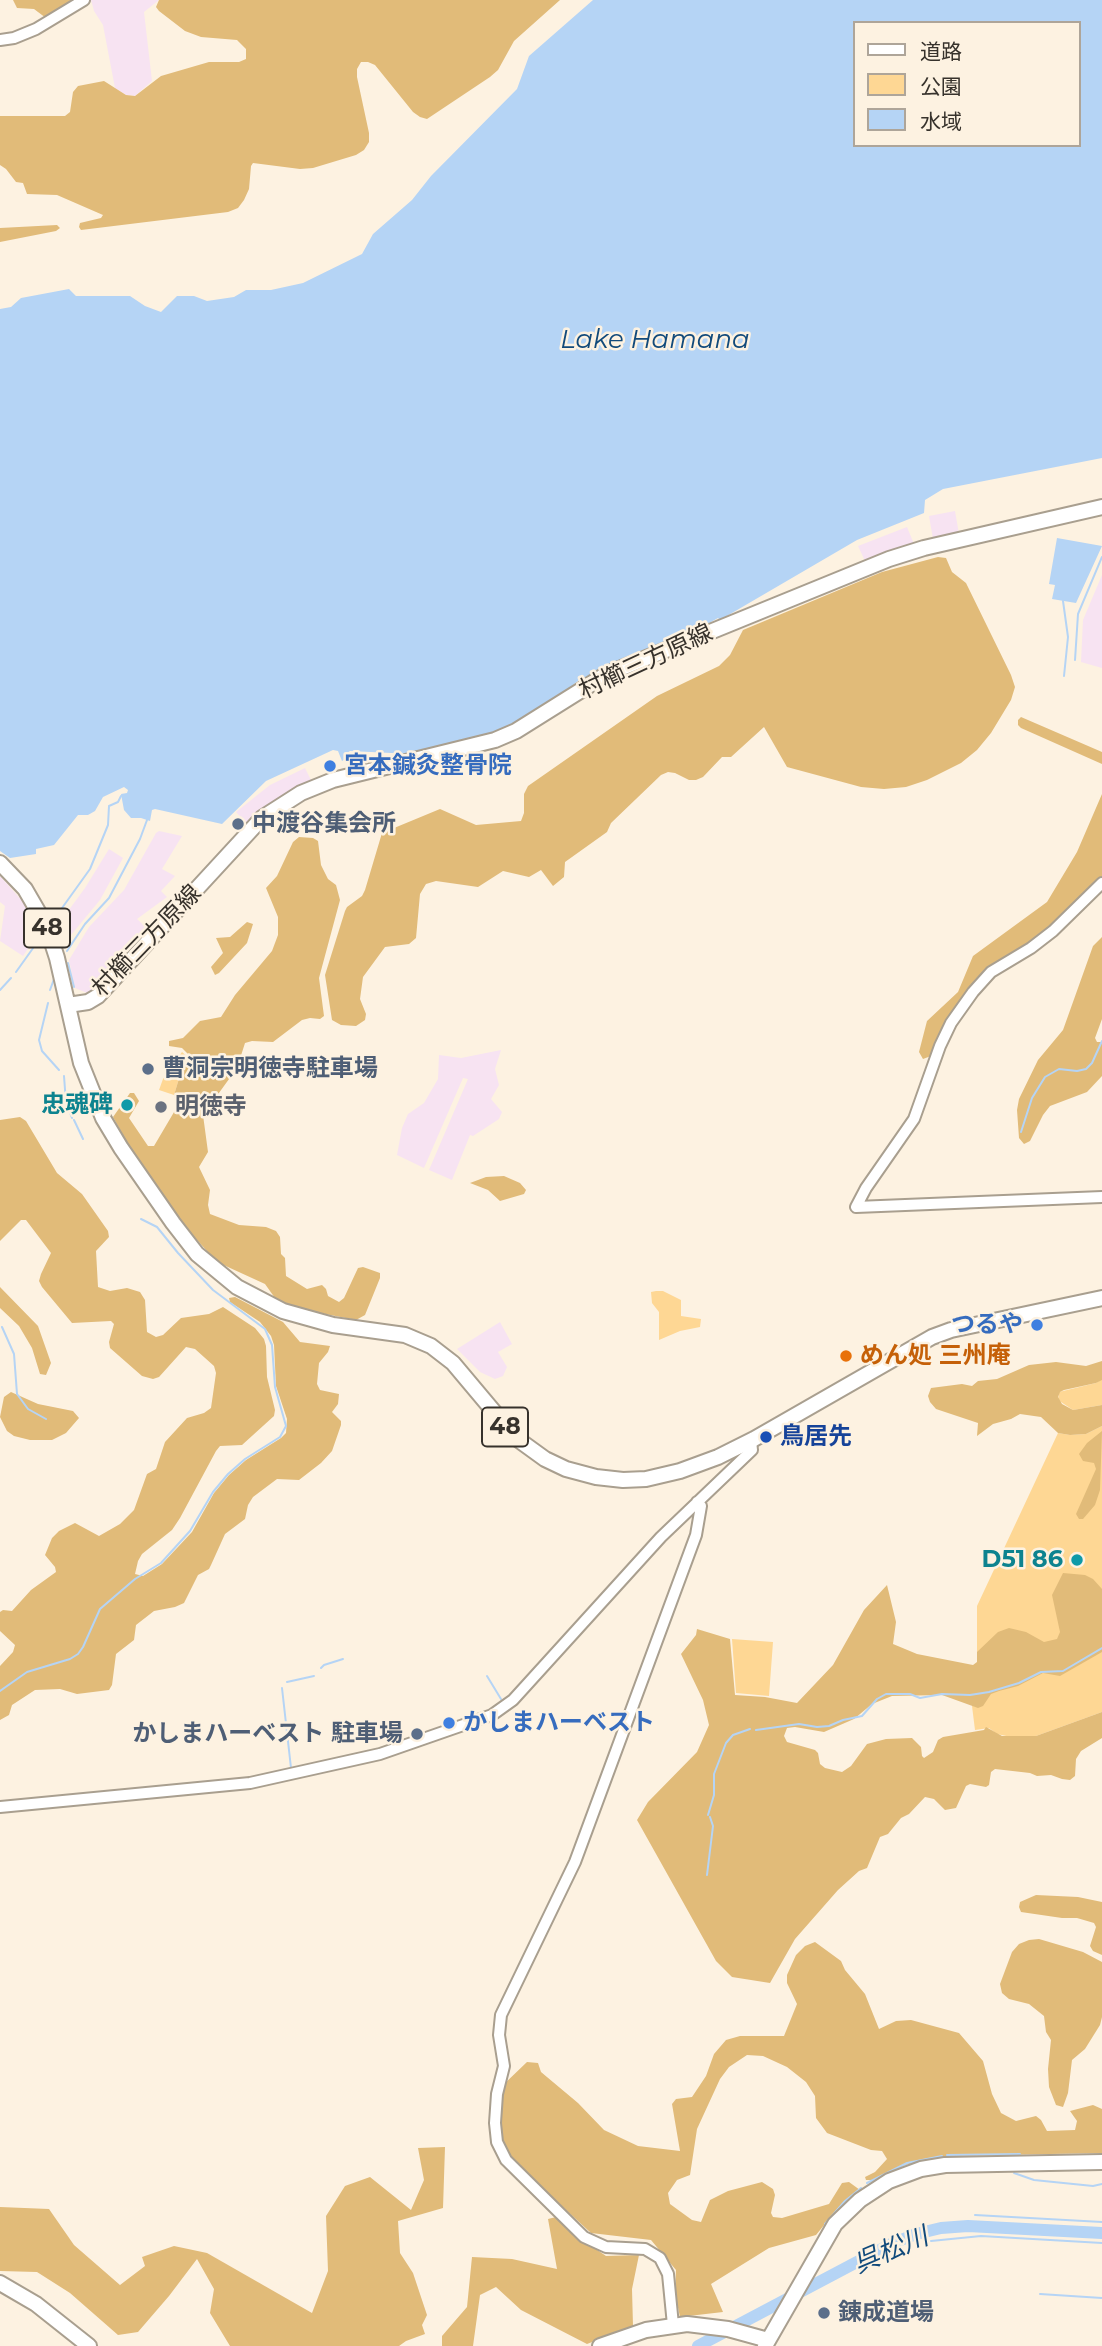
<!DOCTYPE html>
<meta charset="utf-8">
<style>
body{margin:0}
#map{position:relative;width:1102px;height:2346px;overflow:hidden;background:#fdf2e1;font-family:Montserrat,"Noto Sans JP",sans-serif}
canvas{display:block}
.legend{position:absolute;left:853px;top:21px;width:228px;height:126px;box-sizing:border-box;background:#fdf2e1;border:2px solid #aea599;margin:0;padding:9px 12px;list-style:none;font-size:21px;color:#37322c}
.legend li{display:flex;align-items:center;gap:14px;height:35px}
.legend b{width:35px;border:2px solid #aea599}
</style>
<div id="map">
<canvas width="1102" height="2346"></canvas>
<ul class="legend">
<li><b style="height:9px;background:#fff"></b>道路</li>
<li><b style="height:19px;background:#fed794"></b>公園</li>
<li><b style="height:19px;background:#b5d4f5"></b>水域</li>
</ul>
</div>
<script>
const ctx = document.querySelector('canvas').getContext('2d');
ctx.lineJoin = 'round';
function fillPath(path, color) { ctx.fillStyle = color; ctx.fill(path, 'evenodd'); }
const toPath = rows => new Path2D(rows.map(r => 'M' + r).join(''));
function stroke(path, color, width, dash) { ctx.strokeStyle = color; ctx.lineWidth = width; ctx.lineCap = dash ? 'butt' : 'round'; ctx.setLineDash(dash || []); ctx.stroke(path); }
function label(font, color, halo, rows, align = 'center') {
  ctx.font = font + ' Montserrat,"Noto Sans JP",sans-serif'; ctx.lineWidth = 5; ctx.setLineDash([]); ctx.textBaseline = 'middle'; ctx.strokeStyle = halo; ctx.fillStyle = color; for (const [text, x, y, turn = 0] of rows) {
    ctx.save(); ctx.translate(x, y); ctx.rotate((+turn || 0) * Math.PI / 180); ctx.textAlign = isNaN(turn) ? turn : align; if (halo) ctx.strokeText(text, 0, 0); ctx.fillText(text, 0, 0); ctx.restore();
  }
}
fillPath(toPath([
 [91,0,159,0,144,12,152,81,135,96,126,95,115,88,103,25,94,11],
 [955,511,959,534,933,539,929,516],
 [907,527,914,544,865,561,858,546],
 [1102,575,1102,668,1081,662,1083,620],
 [305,768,312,782,278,799,248,825,236,812,270,785],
 [159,831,182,836,162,869,175,876,161,891,167,897,137,919,150,931,97,989,95,988,87,993,75,988,69,960,89,927,124,890,156,833],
 [109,849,123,858,100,900,71,935,65,931,60,922,85,888],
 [0,876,24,903,39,933,23,956,0,941,5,906,0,902],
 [501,1050,495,1069,499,1085,491,1099,502,1112,499,1119,473,1136,470,1135,452,1180,429,1170,468,1079,463,1078,424,1168,397,1155,402,1128,408,1114,424,1103,438,1079,439,1055,461,1058],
 [500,1322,512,1344,498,1352,507,1367,503,1376,495,1379,480,1372,457,1349]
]), '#f7e3f2');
fillPath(toPath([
 [182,1052,189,1058,181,1072,174,1095,159,1090,163,1079],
 [656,1291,663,1291,681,1300,681,1316,701,1319,700,1327,680,1331,659,1340,659,1312,652,1303,651,1292],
 [1102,1379,1102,1405,1073,1410,1058,1400,1059,1392,1096,1383],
 [1102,1426,1102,1712,1036,1736,1011,1737,997,1734,989,1728,975,1730,972,1706,977,1662,977,1606,1058,1433,1070,1435,1086,1434],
 [732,1639,773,1642,769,1696,736,1693]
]), '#fed794');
fillPath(toPath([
 [13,0,76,0,46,18,34,9,17,8],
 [159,0,560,0,514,41,498,70,490,77,427,119,420,117,413,112,375,65,368,62,361,62,357,69,357,77,369,133,369,142,364,150,356,155,313,168,300,169,253,163,251,166,249,189,244,200,238,208,228,212,81,230,79,227,80,223,101,218,103,215,57,195,27,194,23,183,16,182,6,169,0,165,0,116,65,116,70,112,73,92,78,86,104,81,126,95,135,96,161,76,209,62,239,62,246,59,246,49,237,40,201,37,185,31,159,11,156,7],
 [57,225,60,228,56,231,0,242,0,228],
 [938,557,946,558,952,572,966,583,1011,675,1015,687,1011,700,991,733,977,750,961,763,927,780,906,787,884,789,861,787,787,767,764,727,731,757,722,757,703,777,696,780,689,780,675,773,668,772,661,775,611,823,607,832,565,862,564,877,553,886,541,870,529,877,503,871,478,887,436,881,426,884,420,894,416,938,409,944,385,947,363,977,360,999,366,1014,365,1020,356,1026,341,1025,332,1020,325,975,345,911,347,907,362,896,365,890,382,833,440,809,476,825,521,821,524,813,524,794,528,786,657,696,719,666,730,655,743,630,882,572],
 [1021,717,1102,752,1102,764,1021,728,1018,725,1018,720],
 [1102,794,1102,876,1036,939,995,963,981,975,947,1021,931,1056,923,1059,919,1052,927,1021,958,992,973,956,1047,902,1077,852],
 [299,837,313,838,318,841,321,865,328,879,336,885,340,900,319,978,324,1016,320,1019,310,1018,302,1020,273,1042,252,1041,245,1043,237,1068,203,1115,208,1152,199,1167,210,1190,208,1205,210,1214,239,1225,266,1227,276,1231,280,1237,281,1254,285,1258,286,1276,307,1289,322,1285,326,1289,328,1296,339,1302,344,1298,358,1268,363,1267,380,1273,380,1278,365,1315,356,1320,310,1311,286,1304,275,1298,265,1284,217,1262,187,1229,128,1144,113,1117,130,1093,134,1093,139,1101,129,1118,148,1146,154,1146,177,1107,174,1095,181,1072,190,1056,182,1048,169,1046,169,1041,183,1038,200,1021,221,1017,235,995,272,951,278,935,278,917,266,888,277,876,293,842],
 [247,922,253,924,247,943,219,973,215,975,211,967,223,953,216,938,230,937],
 [1102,937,1102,1019,1095,1038,1097,1042,1102,1042,1102,1076,1087,1092,1050,1106,1043,1115,1030,1141,1024,1144,1019,1138,1017,1110,1019,1099,1038,1060,1063,1030,1093,946],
 [20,1117,26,1121,57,1173,82,1194,108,1231,109,1237,96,1251,98,1287,110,1291,127,1288,140,1292,145,1300,147,1332,156,1337,163,1335,181,1318,209,1314,223,1307,255,1328,264,1339,266,1346,267,1377,275,1410,274,1416,242,1445,220,1446,216,1451,180,1518,172,1530,142,1554,138,1561,135,1574,143,1576,162,1564,192,1532,214,1493,229,1475,246,1460,281,1438,286,1433,287,1419,276,1386,274,1345,271,1336,260,1322,230,1302,229,1298,235,1297,283,1322,300,1342,330,1346,328,1352,319,1363,317,1384,320,1390,339,1394,338,1404,332,1412,341,1421,341,1425,332,1451,321,1463,299,1480,277,1479,253,1497,248,1505,245,1519,225,1534,211,1565,209,1569,198,1575,184,1603,175,1607,154,1611,136,1625,134,1640,116,1654,112,1685,109,1690,77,1694,60,1689,35,1690,12,1705,9,1715,0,1720,0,1666,13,1652,15,1645,0,1631,0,1612,3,1610,12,1611,31,1590,56,1572,55,1567,45,1555,52,1538,59,1531,75,1523,99,1536,120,1524,134,1510,147,1474,156,1469,165,1442,187,1418,204,1413,211,1408,216,1373,214,1366,195,1349,186,1347,159,1377,153,1379,142,1376,110,1348,109,1342,114,1324,111,1321,72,1323,42,1287,39,1281,41,1274,51,1253,26,1220,21,1220,0,1241,0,1120],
 [504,1176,520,1183,526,1190,524,1194,500,1201,488,1190,470,1183,486,1177],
 [0,1287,38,1326,51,1363,46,1375,40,1374,32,1348,19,1326,0,1308],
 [1102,1361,1102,1380,1096,1383,1064,1390,1060,1392,1058,1397,1062,1404,1073,1410,1102,1405,1102,1426,1086,1434,1070,1435,1058,1433,1041,1417,1020,1414,1011,1419,993,1424,977,1436,978,1423,936,1409,930,1402,928,1396,931,1388,962,1384,972,1386,978,1381,997,1379,1029,1365,1056,1362,1086,1366],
 [11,1392,38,1404,73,1411,79,1418,66,1433,52,1440,30,1440,14,1436,7,1431,0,1417,4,1397],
 [1102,1431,1100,1490,1095,1505,1083,1519,1079,1519,1076,1514,1096,1469,1094,1463,1083,1461,1079,1454,1087,1443],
 [1063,1573,1085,1575,1093,1579,1102,1589,1102,1652,1060,1676,1043,1673,1018,1686,999,1691,991,1694,983,1706,978,1708,942,1695,892,1696,872,1704,854,1719,824,1732,795,1727,787,1728,784,1736,787,1742,815,1750,818,1753,820,1764,825,1768,842,1772,851,1766,867,1744,886,1739,912,1738,921,1747,922,1756,924,1758,933,1752,938,1740,943,1737,984,1730,986,1727,1002,1736,1036,1736,1102,1712,1102,1738,1081,1751,1076,1759,1075,1776,1070,1780,1062,1779,1051,1775,1037,1776,1030,1773,995,1769,991,1772,989,1785,986,1787,970,1784,966,1786,956,1808,945,1810,934,1799,925,1797,909,1814,901,1818,888,1834,880,1837,867,1868,859,1871,838,1890,795,1939,770,1983,732,1977,716,1961,637,1820,648,1802,697,1752,709,1725,703,1700,681,1654,696,1635,697,1629,730,1639,735,1695,765,1697,797,1703,833,1665,864,1610,887,1585,896,1622,893,1644,917,1654,973,1665,977,1662,977,1652,998,1632,1009,1628,1026,1632,1044,1642,1057,1639,1060,1632,1052,1595],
 [1036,1895,1078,1897,1102,1902,1102,1955,1093,1951,1090,1946,1096,1927,1094,1923,1077,1918,1062,1918,1021,1912,1019,1907,1020,1902],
 [1039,1939,1083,1952,1102,1962,1102,2017,1100,2025,1085,2049,1072,2060,1068,2093,1063,2107,1056,2105,1049,2087,1048,2069,1051,2040,1046,2032,1044,2016,1029,2004,1009,1999,1002,1993,1000,1984,1012,1952,1019,1944,1029,1940],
 [815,1942,841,1961,845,1970,865,1994,879,2029,896,2021,911,2020,959,2033,983,2061,992,2094,1001,2113,1016,2121,1036,2116,1041,2120,1047,2131,1075,2130,1077,2121,1070,2111,1093,2105,1102,2109,1102,2153,945,2156,905,2165,875,2180,866,2180,865,2177,875,2172,887,2159,882,2151,871,2150,827,2133,816,2118,815,2096,806,2082,787,2067,763,2056,747,2055,729,2067,720,2079,697,2129,690,2175,677,2180,668,2193,670,2204,692,2220,701,2222,710,2200,728,2191,762,2182,773,2189,775,2195,771,2213,773,2217,782,2218,829,2204,842,2183,849,2182,860,2190,838,2208,816,2235,769,2248,711,2284,723,2312,680,2317,675,2293,676,2270,651,2240,591,2233,513,2161,498,2134,502,2086,527,2062,538,2063,541,2072,578,2103,604,2130,638,2146,680,2151,672,2104,676,2099,692,2097,706,2076,714,2054,726,2040,740,2036,784,2036,797,2004,787,1983,787,1975,796,1955,805,1946],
 [445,2147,443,2208,398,2221,400,2253,413,2273,427,2315,422,2325,425,2334,406,2341,399,2346,230,2346,210,2313,214,2289,197,2259,169,2296,138,2332,118,2335,70,2293,37,2272,0,2271,0,2207,49,2209,74,2245,120,2285,145,2266,142,2257,174,2246,207,2253,312,2313,328,2271,326,2216,345,2186,370,2177,411,2210,424,2180,418,2148],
 [560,2216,587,2243,606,2256,639,2255,632,2289,633,2326,587,2344,521,2310,496,2287,480,2295,473,2346,442,2346,442,2336,467,2307,472,2257,512,2259,557,2269,548,2219]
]), '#e1bb79');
fillPath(toPath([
 [593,0,1102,0,1102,458,943,489,925,500,924,513,857,540,720,620,718,618,688,635,579,680,557,698,513,726,493,735,412,754,350,751,347,753,344,760,342,761,338,751,333,750,266,781,222,824,155,809,152,810,150,821,141,818,131,818,124,810,121,794,127,793,128,790,124,787,103,797,95,811,88,815,78,815,54,845,36,849,36,854,10,858,0,851,0,309,11,307,21,298,69,289,76,296,130,296,145,306,161,312,177,296,194,296,207,301,234,297,246,290,271,290,303,283,362,254,373,234,412,200,431,176,517,89,529,56],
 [855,23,1079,23,1079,145,855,145],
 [1057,538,1102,546,1076,603,1052,599,1055,585,1049,584]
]), '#b5d4f5');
stroke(toPath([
 [1063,601,1068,637,1064,676],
 [1075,660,1078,614,1102,557],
 [57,915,90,869,108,825,109,806,118,802,121,796],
 [67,951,85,924,109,898,140,839,147,820],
 [68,963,74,987],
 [16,972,41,937],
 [0,990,11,978],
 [50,990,54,979],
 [48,1003,39,1040,42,1051,59,1070],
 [64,1076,66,1103,72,1118],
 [74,1120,83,1139],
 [1021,1132,1032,1098,1045,1077,1059,1069,1077,1071,1086,1069,1092,1063,1102,1041],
 [2,1327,14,1354,17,1394,28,1409,46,1419],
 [321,1668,324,1665,343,1659],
 [487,1676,501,1699],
 [287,1682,314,1676],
 [282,1688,291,1768],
 [0,1691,27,1672,70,1659,78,1654,83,1647,100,1609,135,1579,161,1563,190,1531,213,1492,228,1474,245,1459,280,1437,286,1426,275,1387,272,1345,265,1329,213,1290,178,1253,157,1227,141,1219],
 [756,1730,799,1724,817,1727,829,1726,843,1720,862,1716,877,1699,886,1694,910,1694,920,1698,942,1694,970,1695,989,1692,1019,1683,1041,1672,1063,1671,1102,1648],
 [708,1815,714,1795,714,1774,726,1743,733,1735,750,1729],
 [707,1875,713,1826,710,1817],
 [947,2155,1020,2154],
 [1014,2173,1034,2180,1093,2186,1102,2184],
 [867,2183,907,2163,942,2156],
 [975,2215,1102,2222],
 [825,2224,845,2201,861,2188],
 [931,2241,981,2236,1102,2243],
 [1040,2294,1102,2298]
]), '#b5d4f5', 2);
stroke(toPath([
 [698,2346,891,2244,916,2234,941,2228,968,2226,1102,2233]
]), '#b5d4f5', 12);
const minor = toPath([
 [0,40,14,38,36,29,84,0],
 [1102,883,1053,931,1031,948,991,972,973,992,951,1023,940,1046,914,1119,866,1188,856,1207,1102,1197],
 [0,1807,250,1783,380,1754,492,1715,513,1700,661,1537,752,1450,751,1441],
 [673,2325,668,2274,660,2258,645,2249,606,2247,584,2237,506,2160,497,2142,495,2123,497,2094,504,2066,499,2035,501,2015,575,1862,696,1535,701,1506,697,1502]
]);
const major = toPath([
 [0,863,25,889,47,927,57,958,81,1063,103,1118,121,1148,173,1223,197,1254,237,1287,283,1311,333,1325,405,1335,431,1346,453,1363,516,1438,545,1459,566,1469,596,1477,623,1480,646,1479,680,1471,718,1457,754,1439,932,1337,951,1330,1102,1298],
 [68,1005,88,1002,98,996,262,818,301,793,333,780,495,740,516,731,607,674,889,559,924,548,1102,507],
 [0,2283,36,2304,89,2346],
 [600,2346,646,2330,687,2324,728,2329,768,2340],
 [765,2346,835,2224,860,2200,889,2181,921,2169,945,2165,1102,2162]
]);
stroke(minor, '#a99f8f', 14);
stroke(major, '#a99f8f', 18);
stroke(minor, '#fff', 10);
stroke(major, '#fff', 14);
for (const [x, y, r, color] of [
 [330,766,7,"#3f7fe0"],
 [238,824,7,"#5c6f8a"],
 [148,1069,7,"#5c6f8a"],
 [127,1105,7,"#0f9aa8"],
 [161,1107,7,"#6b7280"],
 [1037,1325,7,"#3f7fe0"],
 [846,1356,7,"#e8710a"],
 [766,1437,7,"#1a4fb4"],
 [1077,1560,7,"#0f9aa8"],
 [449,1723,7,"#3f7fe0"],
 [417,1734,7,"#5c6f8a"],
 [824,2313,7,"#5c6f8a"]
]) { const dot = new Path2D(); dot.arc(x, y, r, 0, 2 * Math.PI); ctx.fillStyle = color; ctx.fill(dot); stroke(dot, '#fdf2e1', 2.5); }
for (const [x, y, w] of [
 [47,928,46],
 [505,1427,46]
]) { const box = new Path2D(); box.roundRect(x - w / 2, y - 19.5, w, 39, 5); ctx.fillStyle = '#fdf2e1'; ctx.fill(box); stroke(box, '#37322c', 2); }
label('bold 23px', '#37322c', null, [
 ["48",47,928],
 ["48",505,1427]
]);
label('24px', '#37322c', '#fdf2e1', [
 ["村櫛三方原線",646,662,-25],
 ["村櫛三方原線",147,941,-46]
]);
label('bold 24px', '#366cbe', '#fdf2e1', [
 ["宮本鍼灸整骨院",344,766],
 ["つるや",1023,1325,"right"],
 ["かしまハーベスト",463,1723]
], 'left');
label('bold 24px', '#4e5e75', '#fdf2e1', [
 ["中渡谷集会所",252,824],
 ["曹洞宗明徳寺駐車場",162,1069],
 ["かしまハーベスト 駐車場",403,1734,"right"],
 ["錬成道場",838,2313]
], 'left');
label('bold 24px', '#0d838f', '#fdf2e1', [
 ["忠魂碑",113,1105],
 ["D51 86",1063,1560]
], 'right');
label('bold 24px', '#5b616d', '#fdf2e1', [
 ["明徳寺",175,1107]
], 'left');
label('bold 24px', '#c56008', '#fdf2e1', [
 ["めん処 三州庵",860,1356]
], 'left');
label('bold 24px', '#164399', '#fdf2e1', [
 ["鳥居先",780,1437]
], 'left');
label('italic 26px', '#114a7b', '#fdf2e1', [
 ["Lake Hamana",655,340],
 ["呉松川",891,2251,-23]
]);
</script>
